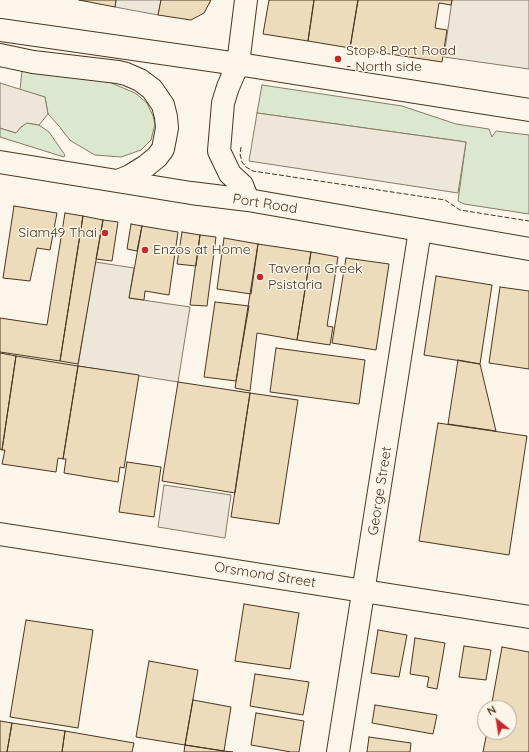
<!DOCTYPE html>
<style>
body{margin:0}
#map{position:relative;width:529px;height:752px;overflow:hidden;background:#fbf6e9;font-family:Quicksand,sans-serif}
canvas{display:block}
.north{position:absolute;left:477px;top:700px;width:40px;height:40px;box-sizing:border-box;background:#fbf6e9;border:1px solid #b4a999;border-radius:50%;rotate:330deg;font-size:11px;font-weight:700;line-height:16px;text-align:center;color:#4a3520}
.north::after{content:'';display:block;margin:auto;width:14px;height:18px;background:#c62828;clip-path:polygon(50% 0,100% 100%,50% 72%,0 100%)}
</style>
<div id="map">
<canvas width="529" height="752"></canvas>
<div class="north">N</div>
</div>
<script>
const ctx = document.querySelector('canvas').getContext('2d');
ctx.lineJoin = 'round';
function fillPath(path, color) { ctx.fillStyle = color; ctx.fill(path, 'evenodd'); }
const toPath = rows => new Path2D(rows.map(r => 'M' + r).join(''));
function stroke(path, color, width, dash) { ctx.strokeStyle = color; ctx.lineWidth = width; ctx.lineCap = dash ? 'butt' : 'round'; ctx.setLineDash(dash || []); ctx.stroke(path); }
function label(font, color, halo, rows, align = 'center') {
  ctx.font = font + ' Quicksand,sans-serif'; ctx.lineWidth = 3; ctx.setLineDash([]); ctx.textBaseline = 'middle'; ctx.strokeStyle = halo; ctx.fillStyle = color; for (const [text, x, y, turn = 0] of rows) {
    ctx.save(); ctx.translate(x, y); ctx.rotate((+turn || 0) * Math.PI / 180); ctx.textAlign = isNaN(turn) ? turn : align; if (halo) ctx.strokeText(text, 0, 0); ctx.fillText(text, 0, 0); ctx.restore();
  }
}
const green = toPath([
 [22,71,109,82,135,93,147,103,153,116,155,124,151,140,141,150,121,157,95,155,71,141,65,134,59,126,48,114,45,97,20,90,22,71],
 [262,85,402,106,456,124,489,129,492,137,496,131,529,135,529,214,464,204,458,201,466,142,257,113,262,85],
 [27,123,39,125,49,132,65,155,64,157,0,137,0,128,16,133,21,127,27,123]
]);
fillPath(green, '#dce7d0');
stroke(green, '#887966', 1);
const parking = toPath([
 [116,0,161,0,158,15,115,7,116,0],
 [452,0,529,0,529,69,444,57,452,0],
 [0,83,45,97,48,114,39,125,27,123,21,127,16,133,0,128,0,83],
 [257,113,466,142,458,193,249,161,257,113],
 [95,262,134,268,129,298,190,307,178,382,78,366,95,262],
 [164,485,231,495,225,538,158,527,164,485]
]);
fillPath(parking, '#ede7d9');
stroke(parking, '#887966', 1);
const building = toPath([
 [79,0,116,0,115,7,79,0],
 [161,0,211,0,204,13,191,20,158,15,161,0],
 [269,0,314,0,308,41,263,34,269,0],
 [314,0,358,0,350,48,308,41,314,0],
 [358,0,452,0,451,5,439,3,435,28,447,30,442,62,350,48,358,0],
 [14,206,57,213,50,250,37,248,30,281,3,278,14,206],
 [65,213,83,216,60,361,0,352,0,318,47,325,65,213],
 [83,216,103,220,78,364,60,361,83,216],
 [103,220,118,222,112,261,96,259,103,220],
 [131,224,142,226,137,251,127,249,131,224],
 [142,226,178,232,169,295,145,291,144,300,129,298,142,226],
 [182,232,200,235,196,266,177,264,182,232],
 [200,235,216,237,207,306,190,305,200,235],
 [224,238,258,244,251,294,217,289,224,238],
 [258,244,311,252,297,340,257,333,250,391,235,388,258,244],
 [311,252,338,257,327,326,333,327,330,345,297,340,311,252],
 [346,258,389,264,376,350,332,343,346,258],
 [436,276,492,285,480,364,424,355,436,276],
 [500,287,529,291,529,369,489,363,500,287],
 [215,302,249,306,236,381,204,377,215,302],
 [276,348,365,360,359,404,270,392,276,348],
 [0,353,16,356,2,450,0,449,0,353],
 [16,356,78,366,63,459,58,458,56,472,2,464,5,450,2,450,16,356],
 [458,360,480,364,496,431,448,424,458,360],
 [78,366,139,375,124,468,120,467,118,482,64,473,66,459,63,459,78,366],
 [178,382,250,393,235,493,162,481,178,382],
 [250,393,298,400,279,524,231,517,250,393],
 [438,423,527,436,509,555,419,541,438,423],
 [127,462,161,467,154,517,119,512,127,462],
 [244,604,299,613,290,669,235,661,244,604],
 [26,620,93,630,78,728,10,717,26,620],
 [378,630,407,635,399,677,371,673,378,630],
 [415,638,445,643,437,689,427,687,429,677,410,674,415,638],
 [464,646,491,650,486,680,459,677,464,646],
 [502,647,529,652,529,752,483,752,487,732,509,732,509,708,491,708,502,647],
 [149,661,198,670,185,745,136,737,149,661],
 [255,674,309,682,303,715,250,706,255,674],
 [193,700,231,707,224,751,185,745,193,700],
 [375,705,437,715,433,734,372,723,375,705],
 [256,713,304,721,299,752,291,752,251,745,256,713],
 [0,721,12,723,7,752,0,752,0,721],
 [12,723,65,731,62,752,7,752,12,723],
 [65,731,134,743,132,752,62,752,65,731],
 [369,737,411,743,410,752,367,752,369,737],
 [185,745,224,751,233,752,184,752,185,745]
]);
fillPath(building, '#ecdcbc');
stroke(building, '#4a3520', 1);
const minor = toPath([
 [238,64,246,0],
 [0,534,529,617],
 [338,752,420,230]
]);
const highway = toPath([
 [0,30,238,64,529,110],
 [0,55,33,62,118,72,126,74,140,80,152,89,163,105,166,117,167,128,163,149,157,157,146,166,130,176,118,181],
 [238,64,228,87,223,103,219,151,230,174,242,185,248,200],
 [0,162,191,193,248,200,529,249]
]);
stroke(minor, '#4a3520', 24);
stroke(highway, '#4a3520', 24);
stroke(minor, '#fbf6e9', 22);
stroke(highway, '#fbf6e9', 22);
stroke(toPath([
 [241,147,240,154,242,162,246,167,253,171,445,200,460,210,529,221]
]), '#4a3520', 1, [5, 2]);
for (const [x, y, r, color] of [
 [338,59,4,"#c62828"],
 [105,233,4,"#c62828"],
 [145,250,4,"#c62828"],
 [260,277,4,"#c62828"]
]) { const dot = new Path2D(); dot.arc(x, y, r, 0, 2 * Math.PI); ctx.fillStyle = color; ctx.fill(dot); stroke(dot, '#fbf6e9', 1.5); }
label('14px', '#4a3520', '#fbf6e9', [
 ["Stop 8 Port Road",346,51],
 ["- North side",346,67],
 ["Siam49 Thai",97,233,"right"],
 ["Enzos at Home",153,250],
 ["Taverna Greek",268,269],
 ["Psistaria",268,285]
], 'left');
label('14px', '#4a3520', '#fbf6e9', [
 ["Port Road",265,204,9],
 ["George Street",380,491,-81],
 ["Orsmond Street",265,575,9]
]);
</script>
